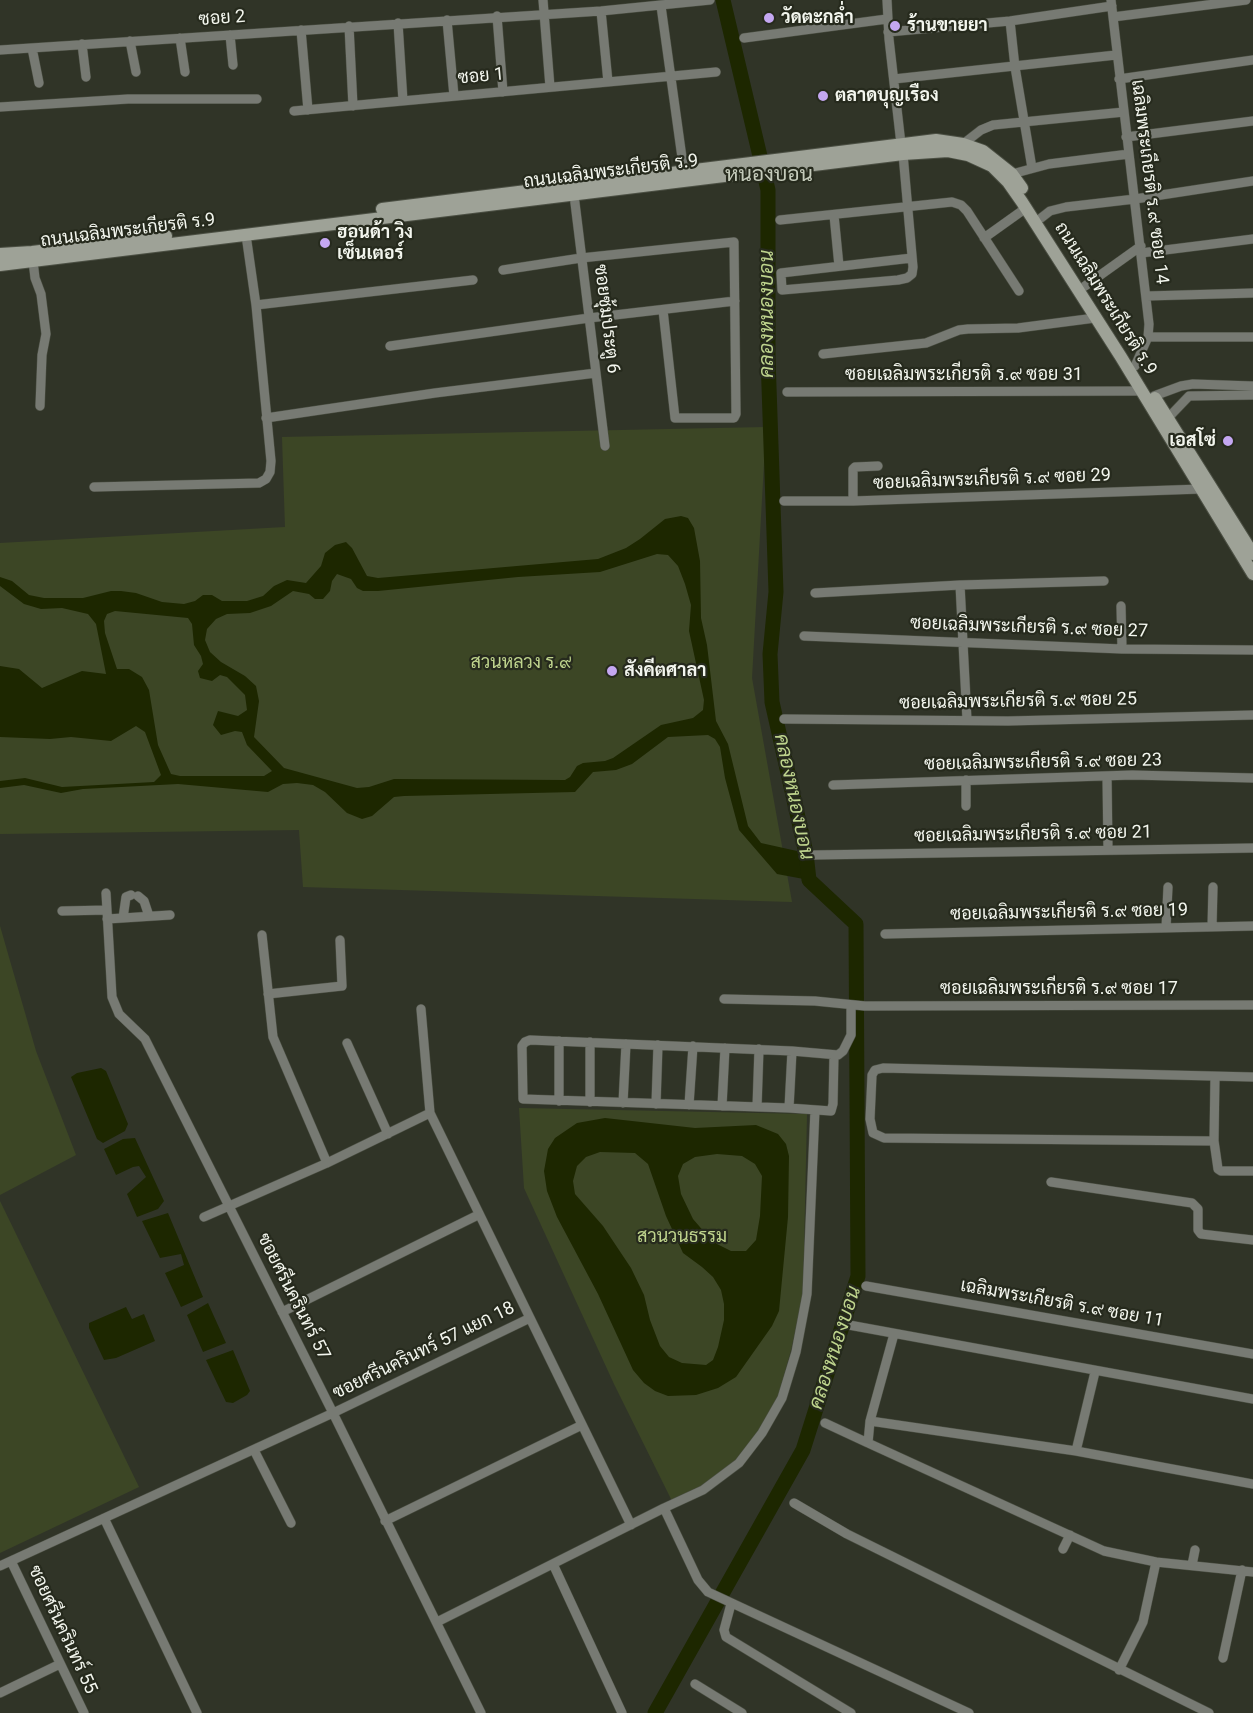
<!DOCTYPE html>
<meta charset="utf-8">
<style>
body{margin:0}
canvas{display:block;background:#303427}
</style>
<canvas width="1253" height="1713"></canvas>
<script>
const ctx = document.querySelector('canvas').getContext('2d');
ctx.lineJoin = 'round';
function fillPath(path, color) { ctx.fillStyle = color; ctx.fill(path, 'evenodd'); }
const toPath = rows => new Path2D(rows.map(r => 'M' + r).join(''));
function stroke(path, color, width, dash) { ctx.strokeStyle = color; ctx.lineWidth = width; ctx.lineCap = dash ? 'butt' : 'round'; ctx.setLineDash(dash || []); ctx.stroke(path); }
function label(font, color, halo, rows, align = 'center') {
  ctx.font = font + ' Roboto,Sarabun,sans-serif'; ctx.lineWidth = 4.5; ctx.setLineDash([]); ctx.textBaseline = 'middle'; ctx.strokeStyle = halo; ctx.fillStyle = color; for (const [text, x, y, turn = 0] of rows) {
    ctx.save(); ctx.translate(x, y); ctx.rotate((+turn || 0) * Math.PI / 180); ctx.textAlign = isNaN(turn) ? turn : align; if (halo) ctx.strokeText(text, 0, 0); ctx.fillText(text, 0, 0); ctx.restore();
  }
}
fillPath(toPath([
 [766,427,752,678,792,902,303,887,299,830,0,834,0,543,285,527,282,437],
 [0,926,36,1051,76,1155,0,1195],
 [519,1108,807,1114,803,1294,791,1350,778,1396,759,1431,736,1460,703,1486,672,1501,614,1384,524,1188],
 [0,1201,139,1487,0,1553]
]), '#3c4625');
fillPath(toPath([
 [681,516,688,518,694,528,700,561,701,618,707,645,716,721,728,744,748,826,761,843,806,853,809,880,777,874,739,830,725,778,720,747,715,739,708,735,668,737,632,764,616,770,593,772,575,792,404,796,394,797,372,816,362,819,347,813,325,792,313,785,297,783,283,784,268,792,178,784,83,789,61,793,24,785,0,788,0,781,25,778,62,787,154,782,161,775,145,732,136,726,111,741,71,737,50,739,0,737,0,666,19,669,42,688,82,671,106,674,96,624,88,614,62,608,41,609,24,604,0,586,0,577,12,581,29,595,44,598,83,598,111,591,121,591,136,593,162,602,184,604,195,601,203,595,212,595,222,601,247,601,263,596,274,586,287,580,306,583,321,566,325,553,335,545,346,542,352,548,367,576,378,578,598,559,626,548,640,539,665,519],
 [657,554,668,555,678,566,685,584,691,605,689,631,704,700,703,710,693,718,661,725,613,758,605,761,583,763,577,766,570,777,565,780,394,779,369,787,357,788,284,768,254,737,259,701,256,686,245,676,221,662,210,652,205,640,207,629,216,619,227,614,250,613,271,606,293,591,309,594,315,599,323,599,330,591,332,581,337,574,351,579,357,588,363,591,378,591,518,577,600,572],
 [115,611,188,618,192,624,194,645,201,656,203,664,198,671,200,678,212,681,220,675,227,677,245,695,247,710,238,716,218,711,213,725,221,735,235,731,242,732,247,745,272,771,264,776,180,776,171,774,158,745,149,690,142,677,129,669,117,669,105,633,104,621,107,614],
 [101,1068,106,1071,128,1124,125,1131,103,1143,97,1139,71,1077,77,1073],
 [605,1118,695,1128,756,1125,778,1134,786,1144,789,1156,788,1217,779,1311,772,1326,736,1377,718,1388,696,1395,668,1396,655,1391,644,1383,633,1370,598,1294,557,1217,547,1191,544,1171,548,1149,555,1138,577,1123],
 [600,1152,635,1153,648,1164,666,1216,683,1253,702,1267,713,1277,721,1290,724,1304,724,1320,718,1347,713,1360,706,1365,682,1363,669,1357,660,1346,650,1320,644,1295,631,1268,603,1226,575,1194,573,1181,577,1166,586,1157],
 [717,1154,742,1156,755,1164,762,1176,760,1216,756,1240,746,1251,731,1251,717,1244,706,1234,693,1219,681,1194,678,1176,683,1164,695,1157],
 [135,1138,164,1201,158,1209,137,1217,127,1194,146,1177,139,1166,133,1167,116,1175,104,1149,123,1139],
 [168,1213,203,1297,181,1307,165,1273,184,1265,181,1254,160,1258,142,1221],
 [208,1303,226,1343,203,1352,187,1315],
 [126,1307,132,1319,144,1314,155,1341,116,1358,104,1360,89,1328,89,1323],
 [233,1350,250,1391,247,1395,233,1403,226,1402,206,1360]
]), '#1d2700');
stroke(toPath([
 [655,1713,803,1450,858,1276,856,924,809,880,806,853,772,702,770,654,776,592,768,357,768,190,723,0]
]), '#1d2700', 15);
const minor = toPath([
 [543,0,550,87],
 [887,0,889,39,901,144],
 [1111,0,1149,324,1148,337,1135,366],
 [661,6,684,172],
 [601,11,608,82],
 [497,16,503,92],
 [1113,17,1246,0],
 [447,20,454,96],
 [1010,21,1015,67,1032,168],
 [398,23,403,101],
 [349,26,353,106],
 [301,30,308,110],
 [888,32,1010,21,1112,6],
 [230,35,233,65],
 [180,38,185,72],
 [744,38,887,19],
 [130,41,136,72],
 [82,44,86,77],
 [32,48,39,83],
 [0,50,601,11,710,0],
 [894,79,1116,55],
 [1119,79,1253,60],
 [0,107,128,99,257,99],
 [294,111,716,72],
 [1126,137,1253,121],
 [963,144,981,130,993,125,1124,112],
 [903,154,913,267,912,274,907,278,898,280,782,290,781,273,912,258],
 [1012,174,1049,164,1129,154],
 [574,195,605,446],
 [834,215,839,266],
 [1041,218,1050,211,1066,207,1135,199,1253,181],
 [780,220,952,202,961,205,967,211,1019,291],
 [984,238,1026,208],
 [1141,253,1253,239],
 [33,261,35,278,41,294,46,334,42,355,40,406],
 [503,270,581,258,734,242,736,414,734,418,675,418,663,310],
 [1085,286,1141,246],
 [1147,296,1253,293],
 [256,305,473,280],
 [1148,337,1253,337],
 [390,346,589,318,735,301],
 [823,354,926,343,959,330,968,329,1018,328,1095,318],
 [787,392,1141,391],
 [1154,396,1181,386,1193,384,1253,386],
 [266,418,435,393,596,373],
 [1168,418,1189,396,1253,395],
 [94,487,259,483,266,479,270,472,271,461,256,305,246,235],
 [784,501,853,501,1201,489],
 [853,501,853,469,855,467,878,466],
 [960,585,967,720],
 [815,593,960,585,1104,581],
 [1121,606,1122,649],
 [804,636,1122,649,1253,650],
 [784,719,1008,721,1253,715],
 [1107,776,1108,850],
 [833,785,1132,775,1253,778],
 [966,806,966,780],
 [814,855,1253,848],
 [106,893,112,997,119,1014,145,1039,333,1413,481,1713],
 [138,896,144,901,149,916],
 [62,911,107,910],
 [123,918,126,897,131,895],
 [107,919,170,915],
 [1212,927,1213,887],
 [1166,928,1168,887],
 [885,934,1253,926],
 [262,935,273,1037,327,1163],
 [268,994,342,986,340,940],
 [724,999,815,1001,865,1006,1253,1005],
 [421,1009,430,1113,631,1525],
 [347,1043,388,1134],
 [834,1055,833,1104,831,1111,789,1108,523,1099,522,1046,525,1042,530,1040,792,1051,838,1055,843,1051,851,1035,851,1005],
 [1253,1077,883,1068,875,1070,872,1075,870,1119,873,1133,884,1138,1214,1141,1218,1169,1221,1171,1253,1171],
 [559,1101,559,1041],
 [590,1102,590,1042],
 [623,1103,626,1044],
 [656,1104,658,1045],
 [689,1105,693,1046],
 [722,1106,725,1048],
 [757,1107,759,1049],
 [789,1108,792,1051],
 [1214,1141,1215,1077],
 [1051,1182,1192,1203,1198,1209,1198,1230,1201,1234,1253,1240],
 [204,1217,327,1163,430,1113],
 [866,1286,1253,1354],
 [282,1312,478,1215],
 [849,1325,1253,1399],
 [894,1334,870,1421,868,1443,1104,1551,1156,1562,1253,1572],
 [870,1421,1076,1451,1253,1484],
 [825,1423,868,1443],
 [254,1450,291,1523],
 [1076,1451,1095,1372],
 [794,1503,847,1534,1209,1713],
 [664,1508,703,1490,739,1463,762,1433,782,1398,796,1352,807,1294,815,1110],
 [104,1518,197,1713],
 [385,1521,582,1425],
 [1063,1549,1070,1535],
 [11,1561,84,1713],
 [553,1564,622,1713],
 [1192,1565,1195,1550],
 [0,1566,333,1413,530,1318],
 [731,1604,724,1630,726,1637,851,1713],
 [437,1622,664,1508,698,1580,708,1592,969,1713],
 [1223,1658,1242,1570],
 [1119,1670,1143,1622,1156,1562],
 [695,1684,742,1713],
 [0,1693,60,1664]
]);
const secondary = toPath([
 [382,209,936,140,963,144,983,151,1012,174,1022,188],
 [0,254,32,252,166,236],
 [0,265,903,154,948,151,968,155,992,166,1008,182,1022,202,1121,357,1253,574],
 [1155,398,1253,554]
]);
stroke(minor, '#4b4f43', 10);
stroke(secondary, '#4b4f43', 14);
stroke(minor, '#777a73', 9);
stroke(secondary, '#9ea297', 12);
for (const [x, y, r, color] of [
 [769,18,6,"#c4a7f1"],
 [895,26,6,"#c4a7f1"],
 [823,96,6,"#c4a7f1"],
 [325,243,6,"#c4a7f1"],
 [1228,441,6,"#c4a7f1"],
 [612,671,6,"#c4a7f1"]
]) { const dot = new Path2D(); dot.arc(x, y, r, 0, 2 * Math.PI); ctx.fillStyle = color; ctx.fill(dot); stroke(dot, '#262a1d', 2); }
label('bold 18px', '#f3f6ee', '#262a1d', [
 ["วัดตะกล่ำ",781,18],
 ["ร้านขายยา",907,26],
 ["ตลาดบุญเรือง",835,96],
 ["ฮอนด้า วิง",337,233],
 ["เซ็นเตอร์",337,254],
 ["เอสโซ่",1216,441,"right"],
 ["สังคีตศาลา",624,671]
], 'left');
label('18px', '#f3f6ee', '#262a1d', [
 ["ซอย 2",222,19,-4],
 ["ซอย 1",481,77,-5],
 ["ถนนเฉลิมพระเกียรติ ร.9",611,172,-7],
 ["เฉลิมพระเกียรติ ร.๙ ซอย 14",1149,182,83],
 ["ถนนเฉลิมพระเกียรติ ร.9",128,231,-7],
 ["ถนนเฉลิมพระเกียรติ ร.9",1105,299,58],
 ["ซอยซุ้มประตู 6",606,319,83],
 ["ซอยเฉลิมพระเกียรติ ร.๙ ซอย 31",964,375],
 ["ซอยเฉลิมพระเกียรติ ร.๙ ซอย 29",992,480,-2],
 ["ซอยเฉลิมพระเกียรติ ร.๙ ซอย 27",1029,628,2],
 ["ซอยเฉลิมพระเกียรติ ร.๙ ซอย 25",1018,702,-1],
 ["ซอยเฉลิมพระเกียรติ ร.๙ ซอย 23",1043,763,-1],
 ["ซอยเฉลิมพระเกียรติ ร.๙ ซอย 21",1033,835,-1],
 ["ซอยเฉลิมพระเกียรติ ร.๙ ซอย 19",1069,913,-1],
 ["ซอยเฉลิมพระเกียรติ ร.๙ ซอย 17",1059,989],
 ["ซอยศรีนครินทร์ 57",293,1297,63],
 ["เฉลิมพระเกียรติ ร.๙ ซอย 11",1062,1304,10],
 ["ซอยศรีนครินทร์ 57 แยก 18",424,1351,-26],
 ["ซอยศรีนครินทร์ 55",62,1630,65]
]);
label('18px', '#bfd48d', '#262a1d', [
 ["สวนหลวง ร.๙",521,663],
 ["สวนวนธรรม",682,1237]
]);
label('italic 20px', '#bed48d', '#262a1d', [
 ["คลองหนองบอน",768,314,-90],
 ["คลองหนองบอน",793,797,78],
 ["คลองหนองบอน",836,1348,-72]
]);
label('21px', '#c5cbbb', '#262a1d', [
 ["หนองบอน",769,176]
]);
</script>
